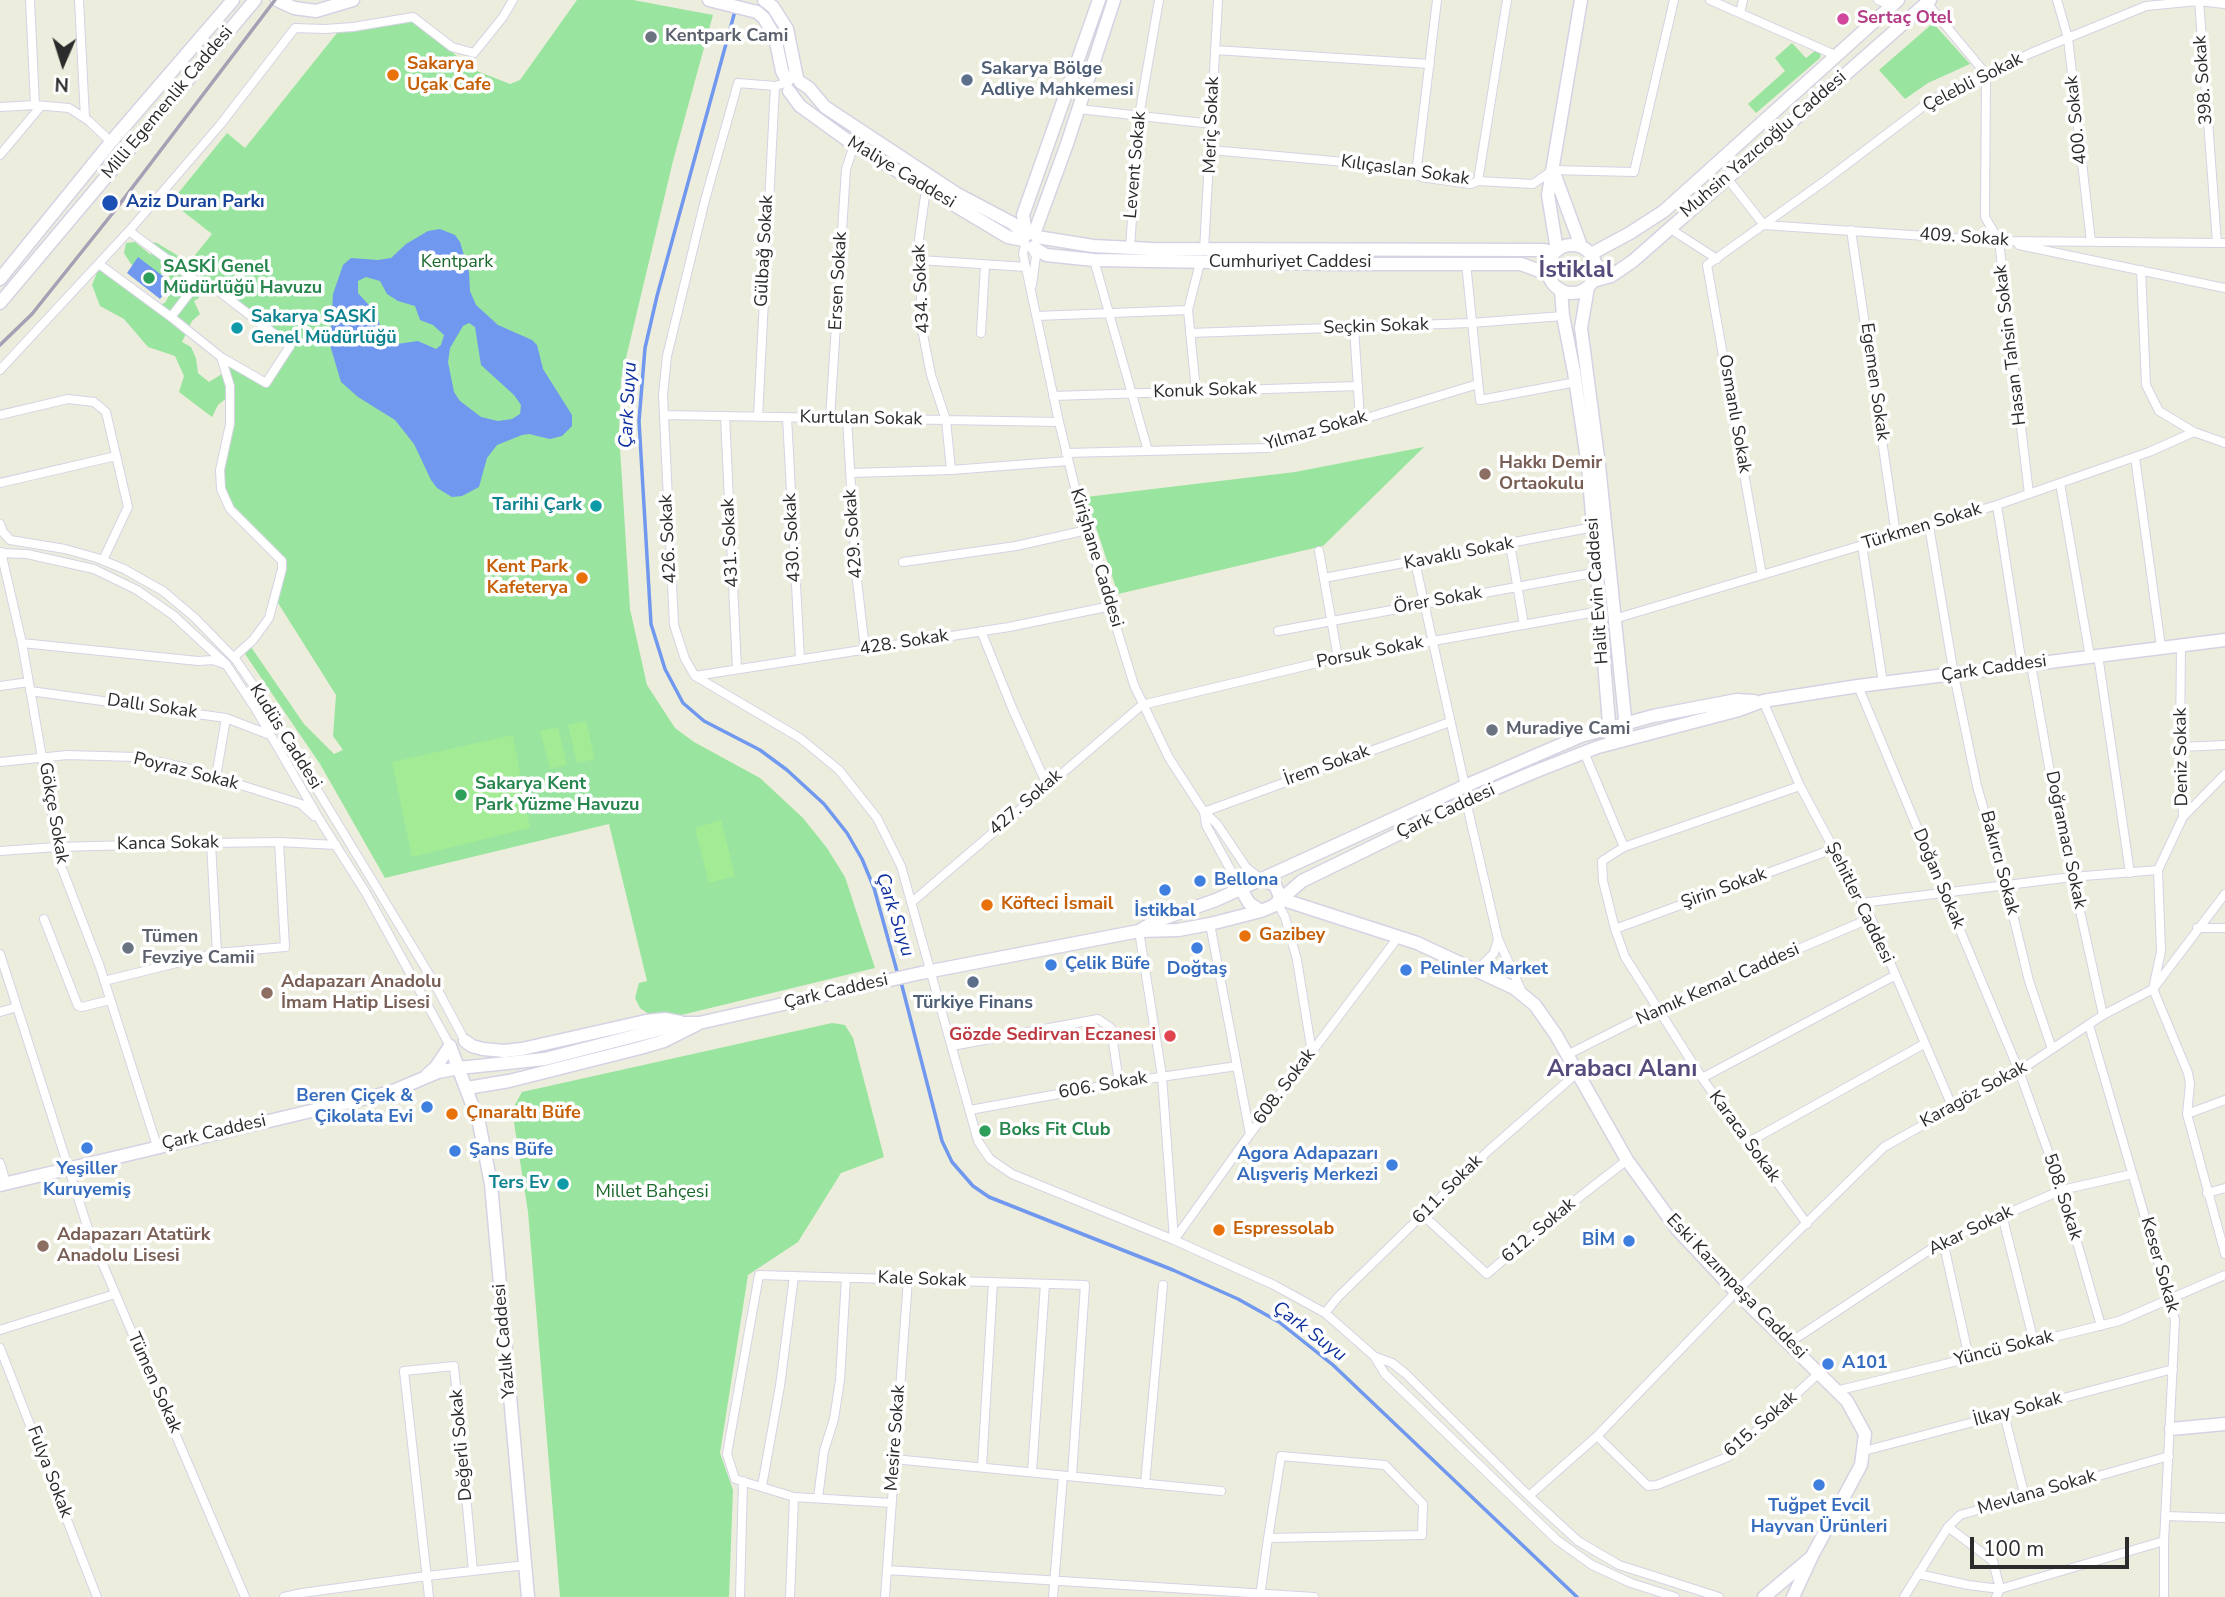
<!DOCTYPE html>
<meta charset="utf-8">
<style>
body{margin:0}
#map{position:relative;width:2225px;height:1597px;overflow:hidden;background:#ededdd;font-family:"Nunito Sans",sans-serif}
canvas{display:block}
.north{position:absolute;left:28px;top:28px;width:70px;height:70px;-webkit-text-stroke:5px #fff;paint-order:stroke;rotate:183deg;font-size:19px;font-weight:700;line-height:28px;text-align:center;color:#2b2b2b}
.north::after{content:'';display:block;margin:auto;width:24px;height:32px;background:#2b2b2b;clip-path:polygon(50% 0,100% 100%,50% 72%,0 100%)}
.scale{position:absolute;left:1970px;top:1537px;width:159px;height:32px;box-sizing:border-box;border:4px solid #2b2b2b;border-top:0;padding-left:9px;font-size:21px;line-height:24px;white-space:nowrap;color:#2b2b2b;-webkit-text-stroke:5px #fff;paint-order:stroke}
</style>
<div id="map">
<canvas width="2225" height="1597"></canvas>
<div class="north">N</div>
<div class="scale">100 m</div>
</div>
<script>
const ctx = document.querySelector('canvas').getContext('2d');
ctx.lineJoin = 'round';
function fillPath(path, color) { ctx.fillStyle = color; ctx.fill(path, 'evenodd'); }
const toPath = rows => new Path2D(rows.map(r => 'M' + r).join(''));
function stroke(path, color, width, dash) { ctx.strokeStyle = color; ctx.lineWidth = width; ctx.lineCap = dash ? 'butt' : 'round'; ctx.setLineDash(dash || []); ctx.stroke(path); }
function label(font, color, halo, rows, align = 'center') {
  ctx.font = font + ' "Nunito Sans",sans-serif'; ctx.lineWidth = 7; ctx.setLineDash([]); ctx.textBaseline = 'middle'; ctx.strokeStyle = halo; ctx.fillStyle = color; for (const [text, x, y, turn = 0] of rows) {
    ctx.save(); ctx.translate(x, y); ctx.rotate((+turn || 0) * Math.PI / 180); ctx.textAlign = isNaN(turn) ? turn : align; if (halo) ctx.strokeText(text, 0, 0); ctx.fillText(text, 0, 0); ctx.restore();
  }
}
fillPath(toPath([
 [577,0,633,0,713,15,673,161,621,379,619,432,630,609,647,685,675,728,694,742,760,778,803,818,827,848,845,877,875,968,669,1018,653,1017,640,1008,635,998,639,983,647,981,609,824,385,878,320,764,245,654,251,647,304,724,334,754,343,750,333,736,336,695,278,603,282,561,230,509,221,489,230,424,229,396,218,405,212,417,179,392,184,376,175,356,148,347,124,319,100,306,92,285,98,270,117,273,152,307,165,303,173,288,167,270,162,274,147,274,131,264,124,253,126,243,135,242,151,255,150,242,157,243,180,257,198,290,199,298,194,301,200,314,192,321,182,342,191,347,196,358,198,373,209,382,222,374,226,376,221,357,266,383,290,346,187,265,212,234,171,202,227,133,245,148,341,28,411,17,472,69,510,84,520,80],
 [1933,23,1970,64,1928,83,1905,99,1879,70],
 [1792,43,1806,58,1816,50,1821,53,1820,58,1756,113,1748,104,1785,71,1775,58],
 [1424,447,1323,546,1118,594,1086,497,1295,472],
 [832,1023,845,1025,853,1038,884,1157,841,1173,798,1242,748,1275,720,1453,733,1490,729,1597,560,1597,528,1212,512,1110,522,1092]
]), '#99e49f');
fillPath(toPath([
 [586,721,595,759,577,763,568,725],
 [558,727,567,765,550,769,540,731],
 [513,735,530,828,412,857,392,762],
 [721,820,735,876,709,883,695,828]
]), '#a3eb95');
fillPath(toPath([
 [440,229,455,235,460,242,469,272,470,291,476,305,498,325,532,340,537,345,543,369,572,415,572,426,562,436,550,439,529,434,522,435,497,445,487,458,479,487,462,496,452,497,437,488,431,480,414,444,395,420,358,397,341,382,330,345,333,294,343,265,351,258,378,260,391,258,406,244,428,231],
 [366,277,380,281,387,294,398,301,415,306,420,320,433,325,444,335,441,345,436,349,418,341,397,344,387,341,382,334,377,314,358,293,358,281],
 [469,323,475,327,481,365,514,395,521,405,520,414,512,419,498,421,481,417,460,401,454,392,448,362,450,348,463,326],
 [138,257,172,283,160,299,127,273]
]), '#7098ef');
stroke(toPath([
 [738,0,657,296,645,348,639,421,651,624,665,669,683,703,704,721,760,750,787,770,824,804,847,833,862,859,874,888,898,975],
 [901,982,942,1141,952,1162,973,1186,989,1197,1173,1270,1238,1299,1279,1322,1333,1365,1577,1597]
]), '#7098ef', 3.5);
const street = toPath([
 [30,0,35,105],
 [79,0,85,118],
 [1710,0,1835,55],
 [1878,0,1892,6],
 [2057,0,2068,38,2091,242],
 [2199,0,2217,243],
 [1927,3,1986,74,1985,217,1999,241,2029,494],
 [1740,13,1743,0],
 [1215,50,1430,64],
 [786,83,775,86,738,83,705,200,667,356,663,395,674,625,685,659,695,676,800,738,839,770,877,818,901,866,978,1141,990,1159,1012,1174,1174,1240,1274,1285,1325,1313,1374,1356,1385,1374,1557,1540,1592,1565,1631,1583,1675,1597],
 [0,107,35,105,69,108,89,121,111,142],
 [1079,109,1212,124],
 [1211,150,1389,166,1421,177,1471,184,1478,181,1533,184,1553,170,1634,172,1674,0],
 [0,155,41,106],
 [1416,175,1437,0],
 [1727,178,1764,225,1999,241,2225,243],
 [1478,181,1507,0],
 [926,189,919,239,922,329,931,375,946,420,951,470],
 [1669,228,1717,259],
 [1851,230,1896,535],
 [1025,245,1023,254,1059,422,1081,512,1134,685,1169,758,1204,812,1217,824,1246,867,1261,879],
 [2019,245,2225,288],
 [1031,247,1036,256,1032,285],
 [1130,248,1139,116,1159,0],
 [1204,250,1218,0],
 [920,260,1026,267],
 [1094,260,1148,451],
 [1466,263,1480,400,1576,382],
 [99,264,171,317,198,282,129,231],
 [2141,270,2146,385,2159,411,2194,432],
 [1037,316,1188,310],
 [171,317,221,357,266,383,290,346,212,286,198,282],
 [1354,327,1360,420],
 [981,333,985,265],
 [1190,333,1471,323,1563,316],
 [221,357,230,386,230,424,220,470,221,489,230,509,282,561,282,569,269,618,253,640,234,657],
 [0,370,129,231,220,125,295,28,325,29,353,27,413,17,452,47,474,53,503,17,513,0],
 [1196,391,1188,310,1200,263],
 [1053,396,1358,386],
 [0,415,68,399,94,402,106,412,128,507,103,560],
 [664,415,1059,422],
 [725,416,737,669],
 [758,417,775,86],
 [787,417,800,659],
 [830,418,846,169,854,145],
 [847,418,856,572,865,649],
 [1066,453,1268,448,1478,384],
 [2135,457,2161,647],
 [851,473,951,470,1068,461],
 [0,483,116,456],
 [2060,483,2090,657],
 [1997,505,2022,665],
 [0,524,3,532,10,540,65,549,97,558,124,569,163,591,195,618,236,660,258,692,355,852,432,979,465,1041],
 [1929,526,1954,675,1977,786,2006,886,2029,981,2052,1049],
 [1510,544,1524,625],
 [1862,545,1883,683],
 [1319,551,1338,658],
 [1,552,22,643,61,866,100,967,157,1146],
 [0,553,27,554,94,569,137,590,173,615,226,664,255,708,321,822,366,893,450,1046],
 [903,562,1016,546,1087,530],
 [1415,562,1465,786],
 [1762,575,1707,265,1826,180,1933,99,2031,53,2146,6,2198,1,2225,4],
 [1324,578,1594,527],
 [1614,619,1997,505,2149,452,2194,432,2225,443],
 [981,631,1013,710,1047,785],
 [1278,631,1598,572],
 [22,643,198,661,213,660,224,664],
 [2181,644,2180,747,2183,817,2158,870,2161,951,2153,989,2188,1073,2190,1084,2187,1114,2225,1254],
 [2098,655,2130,873],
 [2031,664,2052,784,2103,1015],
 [695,676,1009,627,1111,606],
 [0,686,29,682],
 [1858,686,2019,1071,2062,1190,2101,1326],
 [30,691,226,718,270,735],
 [1763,701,1800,786,1871,918,1952,1106],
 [2180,747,2225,745],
 [1584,752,1624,847,1602,861,1603,881,1615,929,1625,957,1702,1078,1807,1224],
 [0,762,67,755,136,757,187,768,301,804,314,816],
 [216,777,226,718],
 [1466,801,1498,939,1522,992],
 [1204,812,1450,722],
 [1204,812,1206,825,1241,889],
 [2183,817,2225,774],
 [211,843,217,953],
 [1624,847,1800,786],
 [0,851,57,847,211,843,279,842,336,845],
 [912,902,1142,705,1338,658,1601,611],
 [1277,902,1285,917,1297,960,1312,1053],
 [1861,903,2072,877,2158,870],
 [44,919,78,1006,82,1007,110,1000],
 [1210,924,1250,1134],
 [2197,928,2225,928],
 [1615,929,1833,849],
 [1139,931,1162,1076,1174,1240],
 [0,954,89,1232,245,1597],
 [1477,970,1494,953,1498,939],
 [104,981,217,953,285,947,279,842],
 [0,1012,17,1007],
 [2089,1025,2175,1320,2164,1541,2164,1597],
 [952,1046,1098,1019,1111,1028,1119,1083],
 [1567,1055,1658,1009,1871,918],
 [1702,1078,1894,976],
 [970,1110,1119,1083,1237,1066],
 [2187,1114,2225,1100],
 [1747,1143,1924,1044],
 [0,1163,6,1183],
 [2207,1193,2225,1188],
 [1423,1215,1487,1274,1541,1227,1627,1160],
 [2002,1215,2034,1342],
 [1174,1240,1250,1134,1399,936],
 [1943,1241,1969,1358],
 [1325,1313,1338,1297,1488,1151,1577,1073],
 [0,1330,115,1294],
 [1789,1343,1943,1241,2062,1190,2132,1174],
 [0,1348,97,1597],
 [1376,1357,1392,1363,1406,1374,1529,1496,1578,1541,1619,1565,1719,1597],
 [1836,1391,2119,1321,2225,1275],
 [2004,1414,2025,1497],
 [1597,1436,1648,1486,1657,1485,1728,1457,1819,1373],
 [1864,1451,2173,1369],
 [894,1459,1221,1491],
 [982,1467,993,1282],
 [1032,1472,1045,1284],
 [1145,1484,1163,1285],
 [762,1486,780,1386,794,1276],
 [1529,1496,1597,1436,1736,1292,1884,1147,2019,1071,2103,1015,2153,989,2225,894],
 [818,1498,824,1451,834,1419,840,1380,846,1278],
 [891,1503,794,1497,735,1479,727,1454,759,1275,1085,1285,1072,1476],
 [2166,1516,2225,1518],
 [887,1570,1314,1597],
 [1918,1574,1968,1585,2000,1589,1993,1561,1948,1527],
 [284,1597,302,1593,427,1576,526,1565],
 [429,1597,404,1371,454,1366,473,1571],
 [740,1597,743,1481],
 [790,1597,794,1497],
 [885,1597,908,1279],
 [1053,1597,1063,1476],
 [1260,1597,1267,1545,1281,1456,1385,1465,1423,1504,1422,1535,1268,1538],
 [1904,1597,1948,1527,1960,1515,2169,1456],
 [1996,1597,2000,1589,2164,1541]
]);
const secondary = toPath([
 [277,0,294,8,316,11,353,0],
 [709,0,757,12,764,18,775,37,782,71,787,81],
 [764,0,773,7,787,29,797,78],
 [800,82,809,88,825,107,957,194,1012,223,1026,235],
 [789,91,800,106,854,145,1008,237,1023,240],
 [1553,170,1581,246],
 [1026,234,1023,215,1099,0],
 [1034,234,1067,144,1114,0],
 [1037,237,1093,246,1152,249,1543,250,1554,252],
 '1548 269a24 24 0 1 1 48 0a24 24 0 1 1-48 0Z',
 [1033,247,1046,255,1094,260,1334,264,1521,264,1548,274],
 [1557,250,1548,195,1581,0],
 [1591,254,1630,233,1664,211,1898,0],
 [0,279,111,142,233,0],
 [1593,281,1611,276,1633,261,1930,0],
 [1588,287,1581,328,1599,465,1626,728],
 [1561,290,1563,316,1574,372,1588,466,1610,735],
 [0,303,255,0],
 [1261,879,1275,885,1281,899,1417,943,1514,988,1535,1005,1556,1035,1627,1160,1677,1229,1736,1292,1847,1401,1865,1434,1861,1465,1812,1556,1793,1597],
 [1241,889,1249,903,1261,911],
 [1139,931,1156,921,1216,900,1465,786,1581,736,1653,716,1737,700,1754,701],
 [465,1041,472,1046,483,1049,504,1051,522,1049,646,1021,665,1019,680,1022],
 [450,1046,479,1123,491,1184,528,1597],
 [427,1075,436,1067,450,1046],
 [467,1088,509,1081,640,1048,664,1041,696,1025],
 [0,1185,391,1092,438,1072,459,1068,545,1059,685,1023,699,1023,921,973,1139,931,1178,930,1210,924,1261,911,1273,906,1302,881,1466,801,1534,772,1598,747,1739,710,1763,701,1858,686,2225,640],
 [2171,1429,2225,1424],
 [1764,1597,1809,1559]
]);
stroke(street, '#d6d2e4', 10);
stroke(secondary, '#d6d2e4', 15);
stroke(street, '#fff', 8);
stroke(secondary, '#fff', 12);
stroke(toPath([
 [0,345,32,314,116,209,275,0]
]), '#a6a0b5', 3.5);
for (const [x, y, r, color] of [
 [1843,19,7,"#d1479c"],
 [651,37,7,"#6b7280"],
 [393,75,7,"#e8710a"],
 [967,80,7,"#5c6f8a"],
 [110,203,9,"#1a4fb4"],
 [149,278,7,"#2e9e5b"],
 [237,328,7,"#0f9aa8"],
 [1485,474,7,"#8d6e63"],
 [596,506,7,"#0f9aa8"],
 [582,578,7,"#e8710a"],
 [1492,730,7,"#6b7280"],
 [461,795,7,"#2e9e5b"],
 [1200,881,7,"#3f7fe0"],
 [1165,890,7,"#3f7fe0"],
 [987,905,7,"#e8710a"],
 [1245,936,7,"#e8710a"],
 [128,948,7,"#6b7280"],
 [1197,948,7,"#3f7fe0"],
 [1051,965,7,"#3f7fe0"],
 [1406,970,7,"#3f7fe0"],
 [973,982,7,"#5c6f8a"],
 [267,993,7,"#8d6e63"],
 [1170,1036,7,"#e0444e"],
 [427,1107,7,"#3f7fe0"],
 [452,1114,7,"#e8710a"],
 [985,1131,7,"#2e9e5b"],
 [87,1148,7,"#3f7fe0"],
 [455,1151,7,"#3f7fe0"],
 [1392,1165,7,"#3f7fe0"],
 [563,1184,7,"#0f9aa8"],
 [1219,1230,7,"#e8710a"],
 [1629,1241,7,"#3f7fe0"],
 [43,1246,7,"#8d6e63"],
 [1828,1364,7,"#3f7fe0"],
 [1819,1485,7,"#3f7fe0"]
]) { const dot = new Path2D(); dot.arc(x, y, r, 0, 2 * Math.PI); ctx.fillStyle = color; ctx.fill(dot); stroke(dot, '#fff', 2.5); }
label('bold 18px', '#b23c85', '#fff', [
 ["Sertaç Otel",1857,19]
], 'left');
label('bold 18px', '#5b616d', '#fff', [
 ["Kentpark Cami",665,37],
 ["Muradiye Cami",1506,730],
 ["Tümen",142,938],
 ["Fevziye Camii",142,959]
], 'left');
label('bold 18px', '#c56008', '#fff', [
 ["Sakarya",407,65],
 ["Uçak Cafe",407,86],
 ["Kent Park",568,568,"right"],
 ["Kafeterya",568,589,"right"],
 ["Köfteci İsmail",1001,905],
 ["Gazibey",1259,936],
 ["Çınaraltı Büfe",466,1114],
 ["Espressolab",1233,1230]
], 'left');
label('bold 18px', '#4e5e75', '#fff', [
 ["Sakarya Bölge",981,70],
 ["Adliye Mahkemesi",981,91],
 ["Türkiye Finans",973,1004,"center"]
], 'left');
label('18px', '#2b2b2b', '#fff', [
 ["398. Sokak",2204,80,-94],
 ["Çelebli Sokak",1973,83,-27],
 ["Milli Egemenlik Caddesi",168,103,-50],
 ["400. Sokak",2077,120,-96],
 ["Meriç Sokak",1212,125,-88],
 ["Muhsin Yazıcıoğlu Caddesi",1764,145,-41],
 ["Levent Sokak",1136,165,-85],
 ["Kılıçaslan Sokak",1405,171,8],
 ["Maliye Caddesi",901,173,31],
 ["409. Sokak",1964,238,4],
 ["Gülbağ Sokak",765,251,-87],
 ["Cumhuriyet Caddesi",1290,263],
 ["Ersen Sokak",839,281,-87],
 ["434. Sokak",922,289,-93],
 ["Seçkin Sokak",1376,327,-2],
 ["Hasan Tahsin Sokak",2011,345,-97],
 ["Egemen Sokak",1874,382,82],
 ["Konuk Sokak",1205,391,-2],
 ["Osmanlı Sokak",1734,414,80],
 ["Kurtulan Sokak",861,419,1],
 ["Yılmaz Sokak",1316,431,-16],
 ["Türkmen Sokak",1922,527,-17],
 ["429. Sokak",854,534,-94],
 ["430. Sokak",793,538,-93],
 ["426. Sokak",669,539,-93],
 ["431. Sokak",731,543,-93],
 ["Kavaklı Sokak",1459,554,-11],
 ["Kirişhane Caddesi",1096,558,73],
 ["Halit Evin Caddesi",1598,591,-94],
 ["Örer Sokak",1438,601,-10],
 ["428. Sokak",904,643,-9],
 ["Porsuk Sokak",1370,653,-11],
 ["Çark Caddesi",1994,669,-8],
 ["Dallı Sokak",152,707,8],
 ["Kudüs Caddesi",285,737,58],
 ["Deniz Sokak",2182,757,-91],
 ["İrem Sokak",1327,766,-20],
 ["Poyraz Sokak",186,772,14],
 ["427. Sokak",1026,803,-41],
 ["Çark Caddesi",1446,812,-25],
 ["Gökçe Sokak",53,813,80],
 ["Doğramacı Sokak",2065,840,78],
 ["Kanca Sokak",168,844,-1],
 ["Bakırcı Sokak",1999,863,75],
 ["Doğan Sokak",1938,879,67],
 ["Şirin Sokak",1724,889,-20],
 ["Şehitler Caddesi",1859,903,64],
 ["Namık Kemal Caddesi",1718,985,-24],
 ["Çark Caddesi",836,992,-13],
 ["606. Sokak",1103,1086,-10],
 ["608. Sokak",1285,1087,-53],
 ["Karagöz Sokak",1974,1095,-29],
 ["Çark Caddesi",214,1133,-13],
 ["Karaca Sokak",1744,1137,54],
 ["611. Sokak",1448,1190,-45],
 ["508. Sokak",2062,1197,72],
 ["612. Sokak",1539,1231,-40],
 ["Akar Sokak",1971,1231,-26],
 ["Keser Sokak",2159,1265,74],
 ["Kale Sokak",922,1280,2],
 ["Eski Kazımpaşa Caddesi",1736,1287,46],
 ["Yazlık Caddesi",505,1341,-95],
 ["Yüncü Sokak",2004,1349,-14],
 ["Tümen Sokak",154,1383,66],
 ["İlkay Sokak",2018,1410,-15],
 ["615. Sokak",1761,1425,-41],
 ["Mesire Sokak",896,1438,-86],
 ["Değerli Sokak",462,1445,-95],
 ["Fulya Sokak",49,1472,69],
 ["Mevlana Sokak",2037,1493,-16]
]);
label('bold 18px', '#164399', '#fff', [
 ["Aziz Duran Parkı",126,203]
], 'left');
label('18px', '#1a692b', '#fff', [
 ["Kentpark",457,263],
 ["Millet Bahçesi",652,1193]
]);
label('bold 18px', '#27864d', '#fff', [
 ["SASKİ Genel",163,268],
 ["Müdürlüğü Havuzu",163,289],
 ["Sakarya Kent",475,785],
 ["Park Yüzme Havuzu",475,806],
 ["Boks Fit Club",999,1131]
], 'left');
label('bold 18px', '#0d838f', '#fff', [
 ["Sakarya SASKİ",251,318,"left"],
 ["Genel Müdürlüğü",251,339,"left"],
 ["Tarihi Çark",582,506],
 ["Ters Ev",549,1184]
], 'right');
label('bold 18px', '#785e54', '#fff', [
 ["Hakkı Demir",1499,464],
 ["Ortaokulu",1499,485],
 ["Adapazarı Anadolu",281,983],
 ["İmam Hatip Lisesi",281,1004],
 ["Adapazarı Atatürk",57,1236],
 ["Anadolu Lisesi",57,1257]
], 'left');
label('bold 18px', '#366cbe', '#fff', [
 ["Bellona",1214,881],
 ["İstikbal",1165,912,"center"],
 ["Çelik Büfe",1065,965],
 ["Doğtaş",1197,970,"center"],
 ["Pelinler Market",1420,970],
 ["Beren Çiçek &",413,1097,"right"],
 ["Çikolata Evi",413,1118,"right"],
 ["Şans Büfe",469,1151],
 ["Agora Adapazarı",1378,1155,"right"],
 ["Alışveriş Merkezi",1378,1176,"right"],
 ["Yeşiller",87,1170,"center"],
 ["Kuruyemiş",87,1191,"center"],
 ["BİM",1615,1241,"right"],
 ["A101",1842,1364],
 ["Tuğpet Evcil",1819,1507,"center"],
 ["Hayvan Ürünleri",1819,1528,"center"]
], 'left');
label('bold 18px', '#be3a42', '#fff', [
 ["Gözde Sedirvan Eczanesi",1156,1036]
], 'right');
label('italic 19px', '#0d2f9d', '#fff', [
 ["Çark Suyu",629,405,-87],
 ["Çark Suyu",894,915,72],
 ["Çark Suyu",1309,1332,37]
]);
label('bold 24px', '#574b7c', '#fff', [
 ["İstiklal",1576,271],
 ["Arabacı Alanı",1622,1070]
]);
</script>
